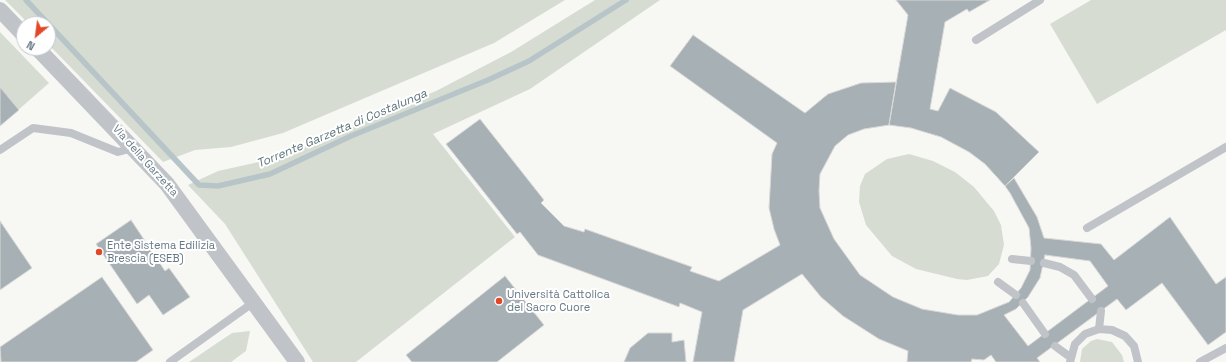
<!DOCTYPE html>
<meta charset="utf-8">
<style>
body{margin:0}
#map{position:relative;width:1226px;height:362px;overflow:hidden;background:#f7f7f4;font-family:"Space Grotesk",sans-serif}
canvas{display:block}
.north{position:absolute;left:16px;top:16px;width:40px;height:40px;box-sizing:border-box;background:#fff;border:1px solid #c2c9ce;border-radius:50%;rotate:209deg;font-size:11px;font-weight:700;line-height:16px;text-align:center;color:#667985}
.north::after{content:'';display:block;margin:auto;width:14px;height:18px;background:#e24729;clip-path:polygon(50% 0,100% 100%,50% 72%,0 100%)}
</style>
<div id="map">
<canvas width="1226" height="362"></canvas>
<div class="north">N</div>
</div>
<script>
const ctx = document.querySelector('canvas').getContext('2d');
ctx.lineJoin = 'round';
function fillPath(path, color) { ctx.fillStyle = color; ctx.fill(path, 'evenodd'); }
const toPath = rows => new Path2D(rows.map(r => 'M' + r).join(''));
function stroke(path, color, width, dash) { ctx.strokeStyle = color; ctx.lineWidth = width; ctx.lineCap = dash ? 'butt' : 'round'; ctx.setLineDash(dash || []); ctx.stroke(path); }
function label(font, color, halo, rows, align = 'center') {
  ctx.font = font + ' "Space Grotesk",sans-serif'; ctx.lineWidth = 4; ctx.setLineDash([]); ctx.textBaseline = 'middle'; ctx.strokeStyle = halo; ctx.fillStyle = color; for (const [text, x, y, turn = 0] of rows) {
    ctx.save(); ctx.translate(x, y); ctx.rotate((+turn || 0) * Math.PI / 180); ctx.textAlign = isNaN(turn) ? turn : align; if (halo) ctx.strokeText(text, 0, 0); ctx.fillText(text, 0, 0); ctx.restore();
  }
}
fillPath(toPath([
 [5,0,565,0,494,43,283,133,231,147,195,150,163,162,48,44,48,24,29,24],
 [595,0,660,0,530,89,433,134,515,237,356,362,313,362,225,224,188,185,218,171,277,158,436,91,511,52],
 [1091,0,1226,0,1226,30,1097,104,1050,24],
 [0,32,49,83,0,126],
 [909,154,933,161,955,172,974,187,994,211,1001,225,1004,245,999,264,988,276,967,280,957,279,916,269,892,256,866,225,859,202,860,186,865,174,887,159],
 [250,331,246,351,231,362,189,362,232,333],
 [1097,339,1112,342,1122,355,1124,362,1080,362,1082,349,1091,341]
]), '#d7dcd3');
stroke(toPath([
 [26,0,199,185,218,186,270,174,351,136,488,80,529,61,626,0]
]), '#b7c5c8', 5.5);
const building = toPath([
 [896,0,990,0,969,12,967,9,945,22,930,109,938,111,950,88,996,112,1039,152,1005,186,985,164,969,152,941,137,911,128,889,125,908,15,896,0],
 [693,35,805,113,828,94,861,83,896,82,889,125,864,129,848,135,835,146,820,174,819,191,820,208,834,239,860,275,893,297,922,309,958,315,977,315,1009,302,1021,288,1030,270,1031,248,1029,228,1010,193,1005,186,1014,178,1037,217,1044,238,1101,244,1114,260,1170,217,1216,284,1226,277,1226,332,1208,345,1162,283,1126,310,1117,299,1037,358,1040,362,996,362,991,355,984,360,972,359,971,362,907,362,908,351,879,339,843,316,821,297,802,274,743,310,734,362,693,362,702,312,680,303,679,307,538,255,520,232,517,234,446,144,480,119,544,200,541,203,564,226,584,232,585,229,692,267,690,271,719,281,780,245,774,229,769,208,772,154,777,143,670,66,693,35],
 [1045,255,1090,261,1108,286,1028,346,1004,315,1016,309,1028,297,1040,278,1045,255],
 [0,87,19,110,0,126,0,87],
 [131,220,165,271,169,268,190,297,163,315,149,295,137,304,96,244,131,220],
 [0,221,32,268,0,290,0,221],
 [505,276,544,325,497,362,412,362,406,355,505,276],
 [102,277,153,350,136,362,1,362,0,347,102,277],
 [648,333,672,333,672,342,684,340,686,362,624,362,630,348,648,333]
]);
fillPath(building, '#a7b0b5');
stroke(building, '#d9d8d6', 1);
stroke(toPath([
 [976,40,1040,0],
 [0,150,33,128,71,133,118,152,133,148],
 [1087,228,1226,147],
 [1012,259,1031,261],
 [1044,263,1060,267,1074,275,1092,299],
 [998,282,1016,295],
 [1023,303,1045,334],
 [1099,329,1101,311],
 [1055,346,1070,357],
 [170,362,254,302],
 [1070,362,1075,344,1085,334,1099,329,1112,330,1125,336,1134,346,1138,362],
 [1200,362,1226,348]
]), '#c0c4c8', 8);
stroke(toPath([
 [0,10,24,35],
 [37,48,167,184,297,362]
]), '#c0c4c8', 16);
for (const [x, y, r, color] of [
 [99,252,4,"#e24729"],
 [499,301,4,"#e24729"]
]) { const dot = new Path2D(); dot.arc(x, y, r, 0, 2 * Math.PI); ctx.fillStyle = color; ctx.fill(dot); stroke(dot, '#fff', 1.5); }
label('11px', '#667985', '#fff', [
 ["Via della Garzetta",145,161,48]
]);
label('11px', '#667985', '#fff', [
 ["Ente Sistema Edilizia",107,246],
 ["Brescia (ESEB)",107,259],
 ["Università Cattolica",507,295],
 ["del Sacro Cuore",507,308]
], 'left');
label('italic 12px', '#5d747a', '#fff', [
 ["Torrente Garzetta di Costalunga",342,129,-23]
]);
</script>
